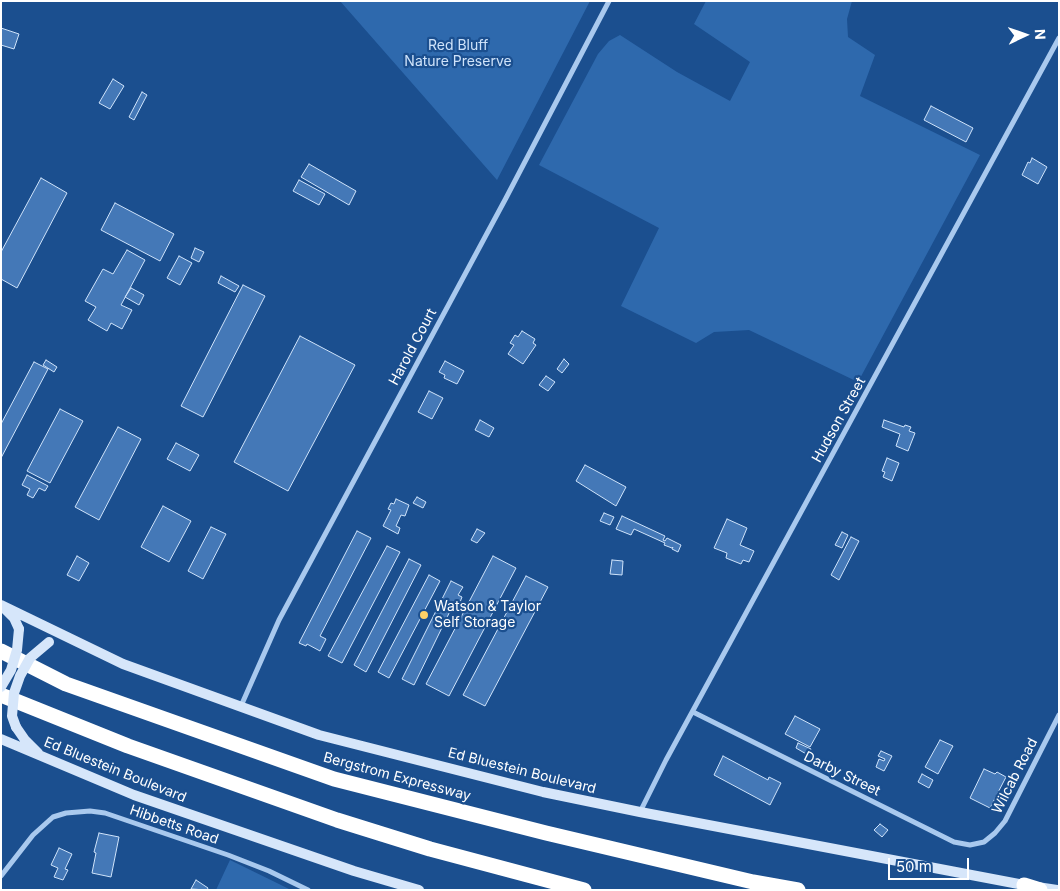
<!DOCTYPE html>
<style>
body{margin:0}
#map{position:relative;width:1060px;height:891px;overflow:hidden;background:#1b4f8f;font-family:Inter,sans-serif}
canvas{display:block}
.frame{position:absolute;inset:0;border:2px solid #fff;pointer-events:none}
.north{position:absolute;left:1000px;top:10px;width:50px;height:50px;-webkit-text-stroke:4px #1b4f8f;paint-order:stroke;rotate:87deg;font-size:14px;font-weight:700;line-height:20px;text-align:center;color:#fff}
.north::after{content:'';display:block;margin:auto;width:18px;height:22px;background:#fff;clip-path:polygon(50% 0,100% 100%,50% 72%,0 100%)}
.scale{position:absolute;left:888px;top:858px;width:81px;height:22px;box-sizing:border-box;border:2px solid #fff;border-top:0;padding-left:6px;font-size:15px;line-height:18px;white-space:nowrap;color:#fff;-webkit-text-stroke:4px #1b4f8f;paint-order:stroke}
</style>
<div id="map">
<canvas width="1060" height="891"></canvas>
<div class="frame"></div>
<div class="north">N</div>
<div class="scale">50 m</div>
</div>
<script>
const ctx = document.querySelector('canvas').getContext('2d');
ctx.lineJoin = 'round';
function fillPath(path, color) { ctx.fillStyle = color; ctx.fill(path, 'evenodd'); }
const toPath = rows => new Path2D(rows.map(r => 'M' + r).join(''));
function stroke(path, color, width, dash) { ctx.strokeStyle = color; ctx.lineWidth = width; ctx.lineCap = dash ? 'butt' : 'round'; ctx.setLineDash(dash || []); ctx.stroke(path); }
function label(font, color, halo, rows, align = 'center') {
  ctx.font = font + ' Inter,sans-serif'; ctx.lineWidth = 4.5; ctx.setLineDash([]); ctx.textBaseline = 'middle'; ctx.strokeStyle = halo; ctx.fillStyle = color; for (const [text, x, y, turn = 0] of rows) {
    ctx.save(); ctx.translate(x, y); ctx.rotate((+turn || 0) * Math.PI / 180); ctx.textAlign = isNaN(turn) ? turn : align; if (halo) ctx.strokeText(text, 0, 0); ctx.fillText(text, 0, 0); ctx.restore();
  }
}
fillPath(toPath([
 [340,1,590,1,497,180],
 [706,1,852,1,847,19,848,37,875,55,860,96,980,155,858,382,749,330,714,332,696,343,621,306,659,228,539,165,598,54,609,41,620,35,677,72,730,101,750,62,694,24],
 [230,860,279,884,291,890,216,890]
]), '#2e69ad');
const building = toPath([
 [1,28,19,34,14,49,1,45,1,28],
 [113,79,124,86,110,109,99,103,113,79],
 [142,92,147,95,134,120,129,117,142,92],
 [931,106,973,128,966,142,924,120,931,106],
 [1032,158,1047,167,1038,184,1022,175,1028,162,1030,163,1032,158],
 [309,164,356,191,349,205,301,177,309,164],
 [41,178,67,193,17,288,1,279,1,252,41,178],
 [299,180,325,194,319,205,293,191,299,180],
 [115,203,174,234,160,261,101,230,115,203],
 [195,248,204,252,199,262,191,258,195,248],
 [127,250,145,260,121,305,132,310,122,329,111,323,107,331,88,320,96,307,85,301,103,269,113,274,127,250],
 [179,256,192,263,180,285,167,278,179,256],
 [221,276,239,286,235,292,218,283,221,276],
 [243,285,265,296,203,417,181,406,243,285],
 [131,288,144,295,139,305,125,297,131,288],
 [522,331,535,339,533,343,536,345,523,364,508,354,514,345,510,343,515,335,518,337,522,331],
 [300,336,355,365,288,491,234,462,300,336],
 [564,359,569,364,562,373,557,369,564,359],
 [46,360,57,367,54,372,43,365,46,360],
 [445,361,464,371,457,384,444,378,445,375,439,372,445,361],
 [34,362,48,369,1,458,1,424,34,362],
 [546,376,555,382,548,391,539,385,546,376],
 [429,391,443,398,432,419,418,412,429,391],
 [60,409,83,421,50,483,27,471,60,409],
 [480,420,494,428,489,437,475,430,480,420],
 [884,420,904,427,905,425,911,427,909,431,915,433,908,451,896,446,900,434,882,427,884,420],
 [118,427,141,439,99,520,75,507,118,427],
 [176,443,199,455,190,471,167,459,176,443],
 [887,458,899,463,892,481,883,477,885,472,882,471,887,458],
 [585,465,626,487,616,506,576,481,585,465],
 [27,475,48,486,45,491,39,488,33,498,27,495,30,489,22,485,27,475],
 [417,497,426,502,423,508,413,503,417,497],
 [396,499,409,505,405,516,401,515,396,526,400,528,398,534,383,526,391,510,388,509,391,503,394,504,396,499],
 [163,506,191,521,169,562,141,547,163,506],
 [604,513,614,517,610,525,600,521,604,513],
 [622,516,665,536,663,540,665,541,667,538,681,545,678,552,672,549,673,547,672,548,664,545,665,543,634,529,631,535,616,529,622,516],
 [727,519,747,528,740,545,754,551,749,562,743,560,741,564,726,558,727,553,714,548,727,519],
 [211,527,226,534,203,579,188,571,211,527],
 [477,529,485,533,477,543,471,540,477,529],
 [357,531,371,538,320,636,326,639,320,651,307,644,306,646,299,643,357,531],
 [842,532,848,535,842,548,835,545,842,532],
 [851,537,859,541,839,580,831,575,851,537],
 [387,546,400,552,342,663,328,656,387,546],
 [77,556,89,563,79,581,67,575,77,556],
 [493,556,516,568,449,696,426,684,493,556],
 [409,559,421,565,366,672,354,665,409,559],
 [612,560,623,561,622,575,610,574,612,560],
 [429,575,440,581,389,678,378,672,429,575],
 [526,576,548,587,485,706,463,695,526,576],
 [451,581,463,587,458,595,462,597,459,605,454,603,414,685,402,679,451,581],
 [795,716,820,729,810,747,785,734,795,716],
 [940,740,953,746,938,774,925,767,940,740],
 [798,743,811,749,808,755,796,748,798,743],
 [881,751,892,756,884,771,876,767,879,759,884,761,885,759,878,756,881,751],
 [723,756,768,780,769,777,781,783,770,805,714,775,723,756],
 [984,769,995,774,997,772,1006,777,990,808,970,798,984,769],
 [922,774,933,780,929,788,918,782,922,774],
 [880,824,888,830,882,837,874,830,880,824],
 [99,833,119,837,111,877,92,873,96,853,94,852,99,833],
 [59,848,72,854,65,869,68,870,63,880,54,877,58,868,51,865,59,848],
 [196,880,208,888,207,890,191,889,196,880]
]);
fillPath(building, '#4478b7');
stroke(building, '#cfe3fa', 1);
stroke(toPath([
 [241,706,279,620,506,198,609,1],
 [693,712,954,842,970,845,984,842,995,833,1005,821,1059,715],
 [640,812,666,760,1059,38],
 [1,876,33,835,53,817,66,813,90,811,105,813,228,855,269,871,308,890]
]), '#a9c9ee', 5);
stroke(toPath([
 [1,605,123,664,319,735,543,792,640,812,1024,885,1057,890],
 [5,609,14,618,19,629],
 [16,727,25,740,38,753],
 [1,739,134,795,354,871,419,890]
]), '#d6e6fa', 10);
stroke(toPath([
 [1,651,66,684,334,779,546,833,753,882,798,890],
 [1,695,128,746,337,820,430,849,584,890],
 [1024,885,1040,890]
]), '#fff', 15);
stroke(toPath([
 [1,687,11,670,17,650,19,629],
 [16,727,12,716,14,693,20,676,30,658,49,642]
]), '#d6e6fa', 10);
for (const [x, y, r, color] of [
 [424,615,5,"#ffd166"]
]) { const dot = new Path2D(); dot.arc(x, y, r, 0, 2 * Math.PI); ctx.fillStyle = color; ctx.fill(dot); stroke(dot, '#1b4f8f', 2); }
label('14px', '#cfe3fa', '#1b4f8f', [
 ["Red Bluff",458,46],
 ["Nature Preserve",458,62]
]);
label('14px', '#fff', '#1b4f8f', [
 ["Harold Court",413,347,-62],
 ["Hudson Street",839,420,-61],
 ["Ed Bluestein Boulevard",115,770,22],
 ["Ed Bluestein Boulevard",522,771,14],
 ["Darby Street",842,774,26],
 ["Wilcab Road",1015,776,-63],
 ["Bergstrom Expressway",397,777,15],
 ["Hibbetts Road",174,825,19]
]);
label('14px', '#fff', '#1b4f8f', [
 ["Watson & Taylor",434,607],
 ["Self Storage",434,623]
], 'left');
</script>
